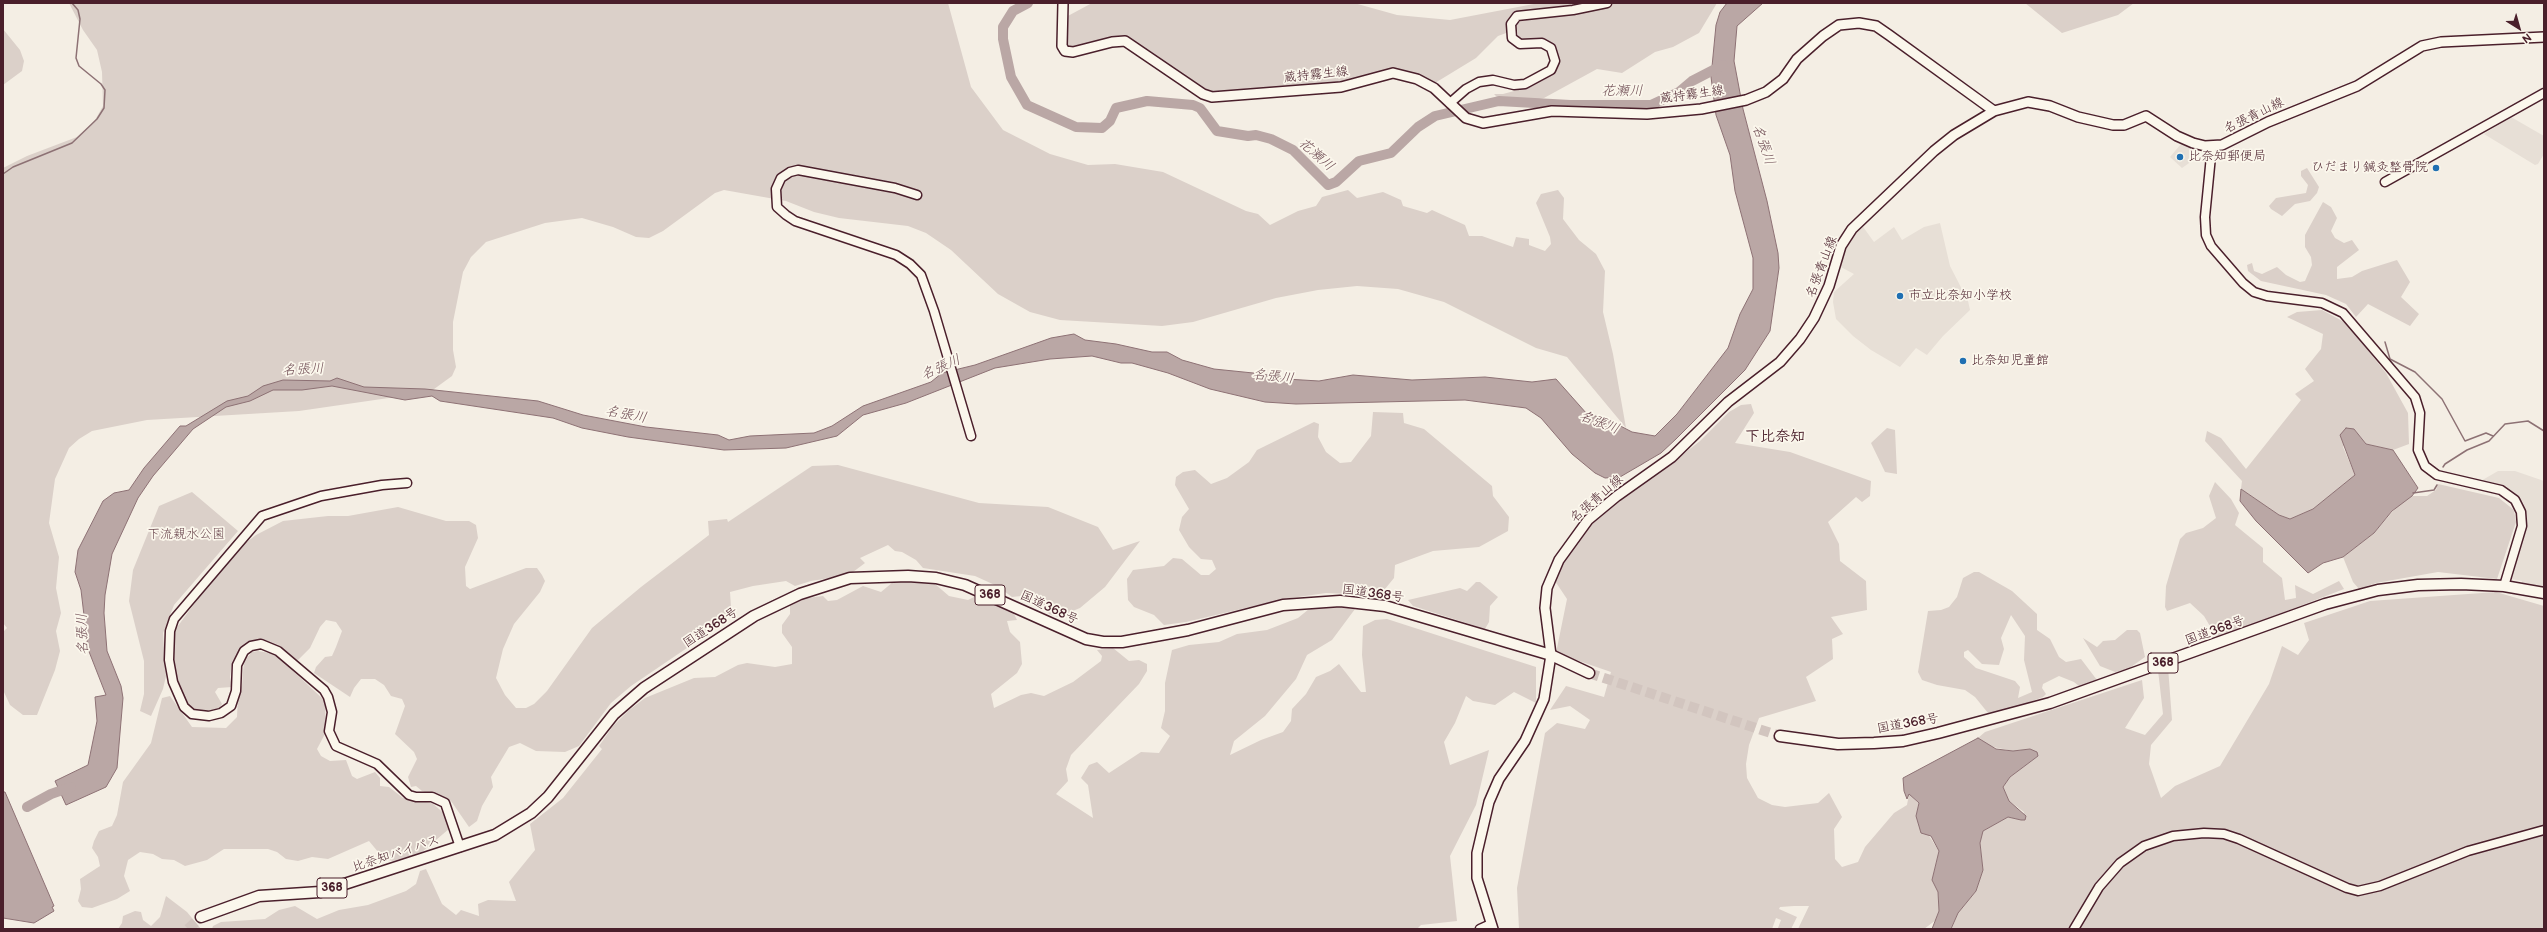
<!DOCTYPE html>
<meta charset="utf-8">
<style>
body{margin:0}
#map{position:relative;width:2547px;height:932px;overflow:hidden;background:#f4eee4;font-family:"Balsamiq Sans",sans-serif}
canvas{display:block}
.frame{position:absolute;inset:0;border:4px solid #4a1f2b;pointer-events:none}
.north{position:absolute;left:2499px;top:8px;width:40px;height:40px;-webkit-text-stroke:3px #fbf7ec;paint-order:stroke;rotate:143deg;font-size:11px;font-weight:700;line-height:16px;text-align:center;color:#4a1f2b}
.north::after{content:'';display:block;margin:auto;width:14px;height:18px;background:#4a1f2b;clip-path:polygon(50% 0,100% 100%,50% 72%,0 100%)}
</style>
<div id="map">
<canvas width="2547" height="932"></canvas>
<div class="frame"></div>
<div class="north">N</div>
</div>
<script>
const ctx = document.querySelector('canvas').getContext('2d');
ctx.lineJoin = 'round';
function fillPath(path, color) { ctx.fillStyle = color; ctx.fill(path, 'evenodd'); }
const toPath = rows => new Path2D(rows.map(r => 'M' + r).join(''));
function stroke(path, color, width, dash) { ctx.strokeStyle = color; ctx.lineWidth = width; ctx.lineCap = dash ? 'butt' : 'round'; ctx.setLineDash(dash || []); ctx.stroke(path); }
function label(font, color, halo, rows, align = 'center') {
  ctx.font = font + ' "Balsamiq Sans","Klee One",sans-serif'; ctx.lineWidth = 3.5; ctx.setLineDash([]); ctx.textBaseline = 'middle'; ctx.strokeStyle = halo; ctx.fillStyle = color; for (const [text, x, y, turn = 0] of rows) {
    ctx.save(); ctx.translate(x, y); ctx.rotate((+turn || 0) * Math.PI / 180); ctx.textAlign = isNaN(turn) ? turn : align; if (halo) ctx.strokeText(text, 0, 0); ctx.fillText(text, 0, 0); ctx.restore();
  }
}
fillPath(toPath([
 [2511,117,2544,136,2544,154,2538,164,2535,165,2484,134],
 [2181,144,2194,148,2191,155,2195,159,2182,168,2170,157],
 [1940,223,1950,266,1968,301,1970,310,1943,336,1927,355,1916,348,1900,367,1871,350,1853,336,1836,319,1833,302,1834,292,1854,274,1837,265,1844,247,1861,224,1874,242,1894,227,1902,240,1924,227],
 [2498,471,2515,471,2544,481,2544,586,2522,584,2522,581,2512,579,2525,527,2525,515,2519,499,2509,490,2479,482]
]), '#e7dfd6');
fillPath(toPath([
 [69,3,948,3,971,87,1003,130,1050,154,1088,165,1115,164,1163,172,1246,211,1258,214,1270,225,1298,211,1316,206,1322,197,1348,190,1357,198,1383,192,1401,200,1403,206,1427,213,1432,210,1465,225,1469,236,1482,236,1513,247,1516,237,1529,239,1529,245,1545,251,1551,244,1550,237,1536,203,1541,194,1558,190,1564,198,1563,219,1579,240,1596,254,1605,271,1603,312,1613,354,1626,428,1567,357,1536,348,1444,302,1398,289,1357,286,1318,290,1276,298,1193,322,1162,326,1060,320,1030,312,998,294,951,250,926,233,908,226,839,218,814,212,786,201,724,190,715,193,663,231,649,238,636,237,613,227,582,218,545,223,486,242,471,257,463,272,453,322,453,350,456,367,452,376,430,392,299,411,147,420,92,431,79,439,69,448,55,479,49,523,59,557,56,588,61,613,56,631,60,651,55,670,37,715,23,715,10,705,3,690,3,632,7,628,3,623,3,168,27,156,77,137,94,122,103,106,102,72,97,50,83,30],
 [1092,3,1354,3,1397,15,1450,20,1539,3,1717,3,1699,33,1673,47,1655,52,1622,73,1597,69,1544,98,1525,102,1500,100,1494,94,1503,94,1533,86,1552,75,1559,58,1554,45,1547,41,1519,39,1517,29,1498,36,1476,58,1435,83,1405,71,1384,71,1341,85,1207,94,1126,38,1066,49,1066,17],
 [2025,3,2134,3,2118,15,2062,33],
 [3,29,20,50,24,61,22,71,3,85],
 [2307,168,2319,187,2317,193,2310,201,2295,204,2282,216,2271,209,2269,206,2276,198,2306,193,2308,185,2301,176,2301,171],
 [2323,202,2331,207,2337,218,2331,231,2335,238,2344,243,2352,240,2359,250,2337,267,2337,279,2352,277,2362,271,2397,260,2410,282,2401,297,2419,314,2410,326,2368,304,2356,317,2346,304,2326,295,2261,281,2248,271,2247,265,2252,263,2254,271,2262,274,2277,267,2286,275,2300,282,2305,281,2312,265,2311,257,2305,247,2305,235],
 [2322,310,2346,323,2386,373,2408,413,2409,444,2393,450,2366,444,2354,429,2343,447,2355,475,2313,509,2290,519,2279,515,2241,489,2242,481,2205,441,2207,431,2221,438,2246,469,2301,400,2295,394,2314,381,2305,369,2321,349,2323,334,2287,317,2297,312],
 [1751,404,1754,413,1735,443,1790,452,1871,481,1870,496,1862,502,1856,497,1828,522,1839,544,1840,561,1866,581,1867,610,1831,617,1843,634,1832,639,1833,659,1806,677,1816,701,1759,718,1749,745,1746,764,1747,778,1758,798,1772,805,1785,807,1818,803,1829,793,1842,817,1834,829,1835,859,1842,867,1858,862,1865,847,1894,813,1907,805,1909,794,1919,804,1916,816,1939,851,1932,880,1938,892,1939,911,1936,920,1924,929,1798,929,1809,906,1794,906,1780,907,1779,909,1797,917,1791,929,1778,928,1781,920,1776,918,1772,929,1519,929,1517,888,1545,733,1557,723,1585,729,1590,720,1570,706,1550,710,1566,686,1604,697,1611,672,1556,653,1567,599,1555,581,1556,574,1584,530,1599,516,1672,463,1700,441,1729,412,1741,405],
 [1373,412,1403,413,1404,423,1424,429,1492,486,1493,496,1509,517,1508,531,1479,547,1433,551,1395,565,1394,578,1385,589,1375,595,1326,593,1284,599,1186,622,1164,625,1154,615,1134,607,1128,600,1127,579,1133,570,1164,566,1173,558,1182,559,1201,575,1209,575,1216,569,1212,560,1201,559,1189,547,1179,530,1182,517,1189,509,1175,485,1176,477,1183,472,1195,470,1211,484,1227,478,1249,462,1257,450,1314,422,1319,424,1318,437,1326,452,1340,463,1351,462,1371,436],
 [1887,428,1895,430,1897,474,1885,472,1871,443],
 [838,465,979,503,1048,507,1098,527,1113,550,1140,541,1105,587,1080,608,1058,617,1049,614,1044,607,1032,600,1021,596,1012,597,997,586,975,576,923,568,916,560,902,552,895,551,888,545,860,558,865,563,849,575,811,581,795,586,786,581,753,586,730,592,731,607,712,631,631,686,611,703,579,746,565,752,536,751,520,743,509,747,491,777,493,787,482,806,477,821,469,827,451,801,422,791,416,786,411,787,408,777,417,759,414,752,395,734,405,706,402,699,391,696,384,685,375,679,361,679,354,688,350,697,314,673,316,667,325,657,332,656,336,647,342,631,336,622,326,620,320,627,310,648,297,661,279,645,265,640,254,641,242,647,232,662,230,677,232,687,218,688,215,692,222,704,219,708,207,712,195,711,187,705,176,680,171,656,175,630,224,563,239,548,256,535,283,521,328,516,348,516,398,507,446,521,469,521,476,525,478,538,465,567,466,586,470,589,526,568,537,568,542,575,545,581,540,592,514,624,503,649,496,678,505,695,516,708,526,708,534,704,547,691,592,628,641,587,709,535,708,521,727,519,728,522,812,466],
 [2215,482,2231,499,2239,513,2235,525,2263,548,2263,562,2282,578,2285,600,2296,598,2295,585,2313,594,2339,581,2344,589,2217,638,2204,616,2190,603,2167,611,2165,607,2166,586,2180,539,2186,533,2203,528,2216,518,2209,496],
 [2438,484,2499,498,2514,510,2516,522,2497,579,2438,572,2376,583,2359,589,2353,582,2343,557,2374,533,2401,502,2412,496,2427,496,2436,490],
 [192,492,238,531,174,605,163,633,166,676,163,689,151,716,140,711,144,694,144,661,129,601,133,570,159,506],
 [1974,572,1979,572,2012,591,2037,614,2037,630,2050,639,2059,657,2066,662,2081,659,2097,680,2080,687,2074,682,2059,676,2043,684,2042,688,2046,694,2043,697,2014,708,1988,713,1975,697,1965,690,1937,685,1922,680,1918,672,1928,611,1941,610,1949,607,1957,597,1963,578],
 [2011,615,2025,636,2024,660,2032,692,2018,698,2020,687,2015,681,1976,668,1964,657,1964,652,1968,650,1982,664,1999,665,2004,649,2001,638],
 [908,578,935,584,949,596,968,600,978,595,1013,612,1017,620,1007,621,1010,632,1020,642,1022,664,1017,673,991,694,994,708,1021,695,1031,693,1044,696,1073,682,1101,661,1102,656,1097,650,1113,648,1129,661,1139,660,1147,664,1147,671,1139,684,1071,755,1066,769,1068,781,1056,794,1093,818,1088,785,1081,778,1089,765,1097,762,1109,773,1141,752,1159,753,1170,736,1161,728,1165,711,1165,683,1172,650,1189,645,1219,642,1237,634,1267,630,1298,618,1309,609,1331,605,1355,609,1332,640,1307,655,1296,679,1265,716,1234,741,1230,755,1261,740,1283,732,1291,721,1292,709,1306,694,1316,677,1330,671,1339,664,1361,692,1366,692,1362,655,1363,626,1375,620,1387,619,1536,667,1536,703,1514,692,1495,705,1473,701,1466,696,1455,723,1444,742,1450,765,1489,750,1476,805,1450,856,1457,921,1421,925,1417,929,212,929,213,926,221,922,265,919,279,910,295,906,317,919,339,910,368,905,406,891,416,884,420,871,426,869,442,904,456,915,461,910,479,916,478,904,488,900,516,901,509,882,535,850,530,824,563,798,602,749,599,746,613,726,628,711,645,698,694,678,715,677,738,665,747,663,775,667,792,664,792,647,782,633,782,625,790,614,790,605,799,599,823,596,828,601,837,600,863,586,881,592,893,582],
 [1476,582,1480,582,1498,597,1490,606,1489,622,1485,629,1413,606,1408,600,1460,588,1467,591],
 [2496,592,2544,606,2544,929,1952,928,1958,913,1976,891,1983,870,1980,843,1983,831,2008,817,2021,820,2024,812,2009,801,2003,787,2010,777,2038,756,2030,749,2013,751,1988,746,1978,738,1985,732,2142,680,2144,698,2125,728,2145,735,2163,714,2158,670,2168,667,2172,720,2151,745,2149,764,2161,798,2175,786,2220,766,2269,684,2282,646,2298,655,2309,640,2304,623,2370,601],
 [2127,630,2137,630,2140,633,2145,657,2128,669,2115,672,2100,666,2083,638,2097,647,2103,641,2115,640],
 [258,651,275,654,325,701,326,732,317,749,321,756,330,761,346,760,352,776,357,779,375,772,380,778,380,786,389,787,403,798,432,803,446,815,450,828,415,858,408,857,393,861,384,859,369,841,328,859,312,857,298,861,286,859,277,852,268,849,224,849,207,860,185,866,174,860,162,859,153,854,140,852,128,860,124,876,130,891,117,899,92,908,82,907,78,901,81,889,80,879,100,866,98,857,92,848,94,841,99,831,112,826,117,815,123,782,151,743,162,698,170,696,192,727,226,728,237,717,238,695,242,685,244,661,252,652],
 [166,896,187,912,201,929,118,929,122,923,123,916,135,911,141,912,143,920,151,926,160,917]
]), '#dbd0c9');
const water = toPath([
 [1727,3,1763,3,1737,26,1734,61,1743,109,1767,201,1778,253,1779,268,1770,331,1745,370,1676,439,1661,453,1620,477,1605,478,1595,473,1572,454,1541,418,1526,408,1465,400,1296,404,1265,402,1210,389,1168,373,1132,363,1121,363,1092,356,1050,359,995,368,906,403,863,415,837,436,786,448,724,450,628,437,582,428,553,418,440,401,432,396,405,400,332,386,302,390,273,390,250,401,226,407,193,429,153,476,138,498,112,554,105,595,104,613,107,651,121,686,123,698,117,768,106,787,66,805,55,781,88,765,97,721,95,697,106,695,88,649,81,590,75,572,78,550,103,501,114,493,129,490,144,468,180,426,186,426,227,401,248,396,263,386,283,380,330,381,337,378,364,387,425,389,538,401,583,415,646,427,718,435,729,440,750,436,814,433,832,426,863,406,931,382,942,373,975,365,1051,338,1074,334,1085,340,1116,344,1152,352,1167,352,1182,360,1214,369,1263,374,1286,379,1319,381,1353,375,1412,380,1485,377,1532,382,1556,379,1587,414,1607,419,1632,432,1655,436,1677,414,1728,348,1740,314,1753,289,1753,258,1735,191,1730,155,1716,115,1711,77,1716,25,1720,12,1727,3],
 [2346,428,2354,429,2366,444,2393,450,2418,488,2412,496,2392,511,2374,533,2343,557,2323,563,2308,573,2256,521,2240,501,2241,489,2279,515,2290,519,2313,509,2355,475,2340,435,2346,428],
 [1978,738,1996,749,2013,751,2030,749,2037,752,2038,756,2010,777,2003,787,2009,801,2026,816,2025,820,2021,820,2008,817,1983,831,1980,843,1983,870,1976,891,1958,913,1951,929,1932,929,1939,911,1938,892,1932,880,1939,851,1931,836,1921,833,1916,816,1919,803,1909,794,1907,799,1904,791,1903,778,1978,738],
 [3,792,5,792,54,906,52,907,54,911,34,923,3,918,3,792]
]);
fillPath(water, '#baa7a5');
stroke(water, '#8d7174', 1);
stroke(toPath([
 [3,174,13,167,72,143,97,119,104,108,105,90,101,84,79,66,76,58,80,19,78,10,72,3],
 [2385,342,2390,359,2415,372,2442,399,2465,441,2486,433,2493,436],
 [2443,467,2445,464,2467,450,2489,441,2505,424,2528,421,2544,431],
 [2413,493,2434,490,2437,485]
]), '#8d7174', 1.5);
stroke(toPath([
 [1028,3,1013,11,1003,27,1003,39,1011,77,1027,105,1076,127,1102,128,1110,121,1116,108,1147,101,1193,105,1200,108,1217,131,1248,136,1256,135,1271,139,1293,150,1328,185,1336,182,1359,161,1391,153,1418,127,1435,116,1499,101,1570,105,1651,105,1679,92,1692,81,1723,65],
 [27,807,51,794,71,787]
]), '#baa7a5', 10);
stroke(toPath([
 [1589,673,1780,736],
 [188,929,201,917]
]), '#d2c5bf', 10, [10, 5]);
const tertiary = toPath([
 [1450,103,1466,89,1479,82,1493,80,1514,85,1525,84,1551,70,1555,61,1551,48,1542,43,1520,44,1512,38,1511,24,1517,16,1573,10,1607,3],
 [2212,146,2205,217,2206,235,2211,246,2243,283,2254,292,2267,296,2322,303,2343,313,2415,397,2420,413,2418,450,2425,466,2437,475,2501,490,2515,500,2521,512,2522,526,2504,586],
 [2385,182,2544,93],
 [917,195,895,188,798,170,790,172,781,178,776,189,777,207,786,215,795,221,896,255,910,264,921,275,934,311,971,436],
 [407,483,382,485,321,496,262,516,174,619,170,631,169,660,173,682,184,707,192,714,209,716,221,713,231,706,236,691,237,665,244,651,251,646,261,644,278,651,324,690,328,697,332,712,329,731,336,746,377,764,409,795,416,797,432,797,445,803,460,847],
 [1480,929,1491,924],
 [2074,929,2099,887,2120,863,2144,846,2173,836,2204,833,2224,834,2239,839,2347,888,2358,891,2380,886,2468,851,2544,830]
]);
const secondary = toPath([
 [1063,3,1062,46,1065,51,1073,52,1112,42,1125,41,1203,94,1212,97,1341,87,1393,73,1417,79,1434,88,1466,118,1483,123,1552,111,1647,114,1701,109,1746,100,1766,92,1783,79,1797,59,1823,36,1839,25,1859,23,1876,26,1889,35,1994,111],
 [1493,929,1477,878,1477,853,1489,802,1499,779,1525,741,1544,699,1551,655,1545,608,1547,588,1559,560,1588,520,1617,496,1672,457,1728,402,1780,362,1800,339,1814,318,1829,286,1841,246,1852,229,1934,151,1954,135,1994,111,2028,102,2050,106,2078,117,2113,125,2124,125,2146,116,2177,136,2193,143,2205,146,2222,145,2268,122,2357,86,2422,46,2441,42,2544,37]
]);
const trunk = toPath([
 [1780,736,1838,744,1874,743,1903,741,1938,733,2050,703,2325,604,2378,590,2418,585,2461,584,2504,586,2544,593],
 [201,917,259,896,320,892,495,835,531,813,548,797,614,714,644,688,754,616,800,594,850,578,908,576,936,578,965,585,1086,639,1103,642,1122,642,1188,630,1283,605,1340,601,1385,606,1551,655,1589,673]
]);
stroke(tertiary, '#4a1f2b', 11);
stroke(secondary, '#4a1f2b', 12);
stroke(trunk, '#4a1f2b', 13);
stroke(tertiary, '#fbf7ec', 8);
stroke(secondary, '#fbf7ec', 9);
stroke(trunk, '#fbf7ec', 10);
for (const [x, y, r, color] of [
 [2180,157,4,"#1f6fb2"],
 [2436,168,4,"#1f6fb2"],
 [1900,296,4,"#1f6fb2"],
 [1963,361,4,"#1f6fb2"]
]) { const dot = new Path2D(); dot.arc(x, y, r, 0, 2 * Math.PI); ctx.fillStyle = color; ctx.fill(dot); stroke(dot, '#fbf7ec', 1.5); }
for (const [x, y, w] of [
 [990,595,30],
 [2163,663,30],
 [332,888,30]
]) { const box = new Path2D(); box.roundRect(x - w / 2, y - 10, w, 20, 3); ctx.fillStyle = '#fbf7ec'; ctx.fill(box); stroke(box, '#4a1f2b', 1); }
label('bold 12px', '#4a1f2b', null, [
 ["368",990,595],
 ["368",2163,663],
 ["368",332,888]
]);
label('13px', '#4a1f2b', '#fbf7ec', [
 ["蔵持霧生線",1316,75,-6],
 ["蔵持霧生線",1692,95,-8],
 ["名張青山線",2254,116,-26],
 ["名張青山線",1822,267,-69],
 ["名張青山線",1597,499,-41],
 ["国道368号",1373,594,8],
 ["国道368号",1049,608,25],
 ["国道368号",711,628,-33],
 ["国道368号",2215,631,-20],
 ["国道368号",1908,724,-10],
 ["比奈知バイパス",396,854,-18]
]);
label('13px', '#4a1f2b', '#fbf7ec', [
 ["比奈知郵便局",2188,157],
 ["ひだまり鍼灸整骨院",2428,168,"right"],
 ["市立比奈知小学校",1908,296],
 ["比奈知児童館",1971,361]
], 'left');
label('13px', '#6e4b52', '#fbf7ec', [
 ["下流親水公園",186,535]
]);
label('italic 14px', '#714f56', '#fbf7ec', [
 ["花瀬川",1622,91],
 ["名張川",1763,145,71],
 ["花瀬川",1316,155,41],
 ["名張川",941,368,-24],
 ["名張川",303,370,-3],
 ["名張川",1273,377,7],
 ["名張川",626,415,10],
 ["名張川",1599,423,21],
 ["名張川",83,634,-92]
]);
label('bold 15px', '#4a1f2b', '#fbf7ec', [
 ["下比奈知",1775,437]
]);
</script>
